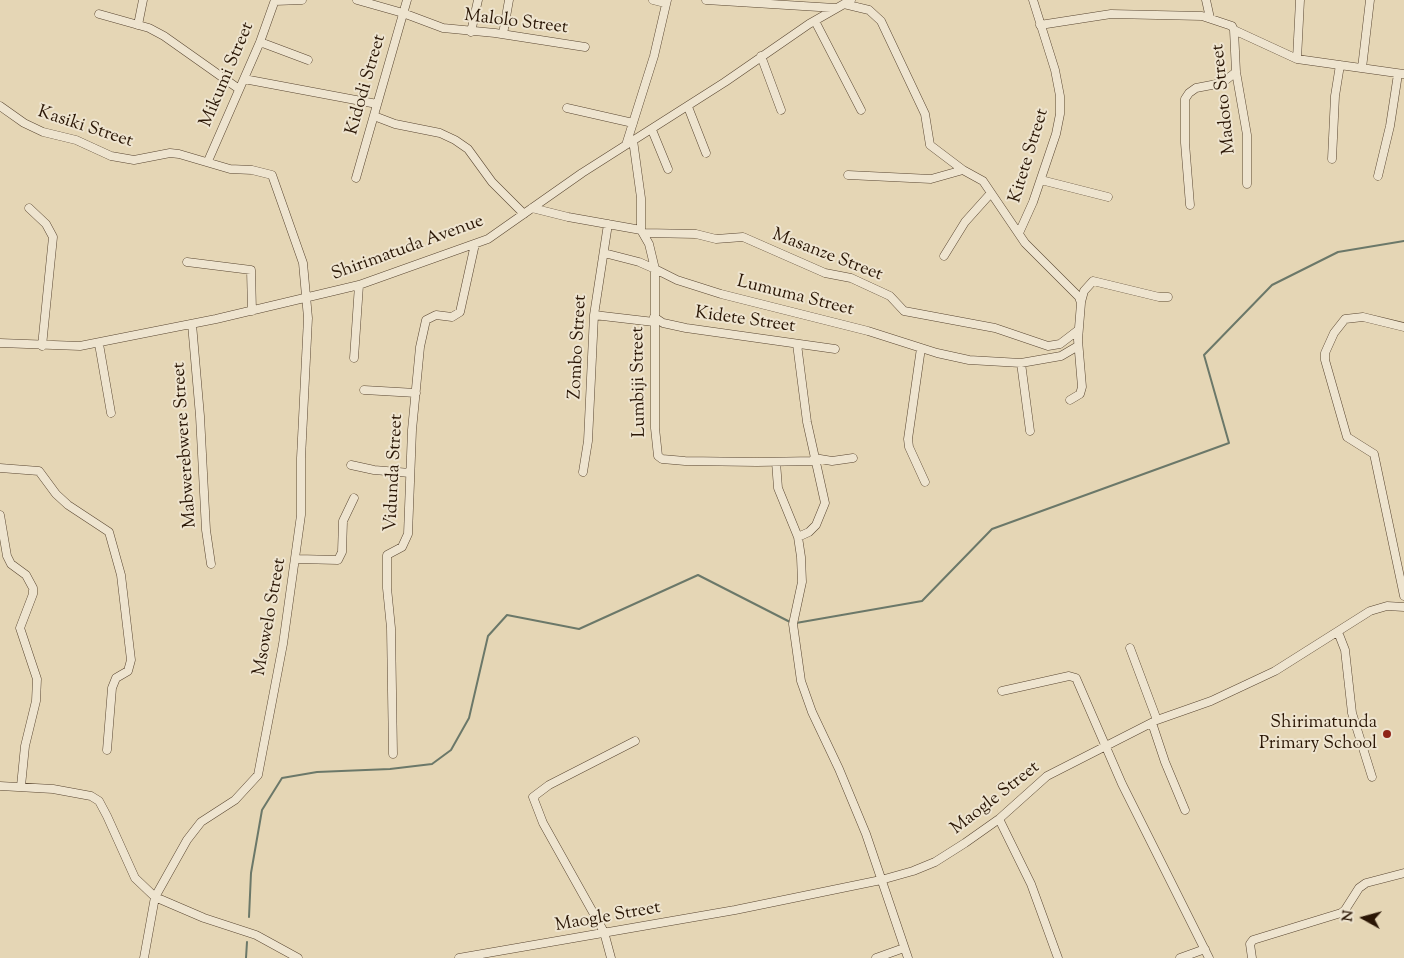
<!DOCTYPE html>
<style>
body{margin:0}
#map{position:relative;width:1404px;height:958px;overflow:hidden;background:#e5d6b5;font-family:"Sorts Mill Goudy",serif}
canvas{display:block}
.north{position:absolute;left:1339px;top:893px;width:50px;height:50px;-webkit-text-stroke:4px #eee4cf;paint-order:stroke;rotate:277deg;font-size:14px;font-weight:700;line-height:20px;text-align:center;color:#2a1605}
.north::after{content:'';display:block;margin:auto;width:18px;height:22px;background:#2a1605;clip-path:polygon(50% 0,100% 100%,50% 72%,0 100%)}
</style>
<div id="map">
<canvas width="1404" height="958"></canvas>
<div class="north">N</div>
</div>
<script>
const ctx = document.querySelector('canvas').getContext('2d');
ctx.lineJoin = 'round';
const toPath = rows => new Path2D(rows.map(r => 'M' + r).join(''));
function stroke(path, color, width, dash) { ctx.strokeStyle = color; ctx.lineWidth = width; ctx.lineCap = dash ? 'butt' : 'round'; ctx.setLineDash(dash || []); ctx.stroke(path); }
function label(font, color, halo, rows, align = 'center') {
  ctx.font = font + ' "Sorts Mill Goudy",serif'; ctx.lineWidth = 4; ctx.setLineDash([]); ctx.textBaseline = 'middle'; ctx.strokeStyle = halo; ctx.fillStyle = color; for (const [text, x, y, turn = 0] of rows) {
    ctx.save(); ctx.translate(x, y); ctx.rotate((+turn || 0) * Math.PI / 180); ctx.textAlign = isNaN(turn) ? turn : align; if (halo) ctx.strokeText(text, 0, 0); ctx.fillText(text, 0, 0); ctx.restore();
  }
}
stroke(toPath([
 [796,623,922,601,992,529,1229,443,1204,355,1272,285,1338,252,1404,241],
 [249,917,251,873,262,810,282,778,317,772,390,769,432,764,451,750,469,718,488,636,507,615,579,629,698,575,792,623],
 [246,958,247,942]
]), '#6b7869', 2);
const minor = toPath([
 [357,0,403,13,443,28,495,33,585,47],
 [653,0,665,3],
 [706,0,835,8],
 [1206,0,1210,18],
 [275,1,302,0],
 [844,4,869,10,881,21,925,114,930,145,963,170,983,181,1025,243,1079,297,1081,303,1078,340,1082,387,1080,394,1070,400],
 [99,14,149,28,164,36,239,89],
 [815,21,861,110],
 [138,25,143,0],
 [1040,25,1111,14,1202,16,1232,26,1234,30,1236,72,1247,135,1247,184],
 [1234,30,1297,59,1404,74],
 [471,32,478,0],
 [503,34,509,0],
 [260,42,308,60],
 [761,56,781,110],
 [1297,59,1300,0],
 [1362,68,1370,0],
 [244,79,377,104],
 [0,106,24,123,43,132,76,140,111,156,134,160,170,153,179,154,230,169,252,170,272,175,303,263,308,318,301,458,301,515,283,644,258,775,235,800,201,822,187,840,155,897,144,958],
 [688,107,706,153],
 [567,108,633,123],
 [374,116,395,124,440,133,455,140,468,149,492,182,524,214],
 [652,130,668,169],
 [633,140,641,198,641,230],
 [626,145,654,56,667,0],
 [1332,159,1335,96,1340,65],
 [208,161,260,42,275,0],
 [848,175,931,179,963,170],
 [1378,176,1390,126,1398,74],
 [356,178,407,0],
 [1041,180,1108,197],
 [1190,205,1185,143,1185,99,1189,93,1196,88,1222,83,1236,72],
 [29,208,46,224,53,237,42,346],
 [532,208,568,217,641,230,649,244,655,269,677,280,721,294,868,331,937,353,969,360,1021,363,1061,356,1078,346],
 [644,233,696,234,716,239,743,237,825,273,851,278,890,296,904,311,995,328,1048,346,1060,344,1077,331],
 [1019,233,1033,202,1056,134,1060,114,1060,96,1055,70,1033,0],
 [604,253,639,262,655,269,655,428,658,456,662,459,685,461,757,462,815,461],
 [944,256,965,222,991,193],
 [187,262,251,270,252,311],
 [1081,302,1084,291,1093,281,1159,297,1168,297],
 [594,315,654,322],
 [654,317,663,323,686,328,835,349],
 [192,324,200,416,206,530,211,564],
 [1404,327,1363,317,1345,319,1334,333,1325,353,1325,360,1347,437,1374,454,1404,596],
 [0,343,80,346,216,319,359,285,488,239,582,173,725,82,809,24,851,0],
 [99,344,111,413],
 [797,344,807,422,825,503,816,525,809,532,798,537],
 [921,348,908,439,909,447,925,482],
 [354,358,359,285],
 [1021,363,1030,431],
 [364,390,416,393],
 [814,458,832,461,853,458],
 [776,462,778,488,798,537,801,557,802,582,793,624,801,681,812,712,839,769,866,834,908,958],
 [351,465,374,470,410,473],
 [0,468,39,471,56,494,68,505,109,532,121,575,131,660,128,671,116,678,112,688,107,750],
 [583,472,588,441,594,315,608,224],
 [0,515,7,556,11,564,26,575,33,588,33,594,20,628,37,679,36,701,25,746,21,786],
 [297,559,338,560,342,552,343,521,354,498],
 [1338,632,1345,650,1352,713,1372,777],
 [1130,648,1157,720],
 [1002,691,1069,676,1076,678,1122,784,1209,958],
 [1152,723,1165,762,1185,810],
 [393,754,391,628,387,588,387,555,402,547,408,534,412,430,420,347,426,320,436,315,452,317,460,312,475,244],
 [0,786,53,789,91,796,99,801,107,816,135,878,155,897,204,918,256,935,298,958],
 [999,819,1031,884,1058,958],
 [459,958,735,910,881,880,913,871,935,862,965,843,999,819,1047,776,1157,720,1211,701,1275,671,1370,611,1387,606,1404,607],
 [611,958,604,932,543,823,533,797,549,785,635,741],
 [876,958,904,948],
 [1180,958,1205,949],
 [1252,958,1250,944,1253,940,1341,913,1345,910,1359,888,1366,883,1404,873]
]);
stroke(minor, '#594631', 9);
stroke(minor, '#eee4cf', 8);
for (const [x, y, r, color] of [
 [1387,734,5,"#8f2418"]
]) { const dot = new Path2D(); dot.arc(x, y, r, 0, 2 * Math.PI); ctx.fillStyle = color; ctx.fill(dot); stroke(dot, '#eee4cf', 2); }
label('18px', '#2a1605', '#eee4cf', [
 ["Malolo Street",516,23,7],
 ["Mikumi Street",228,75,-67],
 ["Kidodi Street",367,85,-74],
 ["Madoto Street",1225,99,-96],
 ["Kasiki Street",85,128,18],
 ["Kitete Street",1030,156,-73],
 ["Shirimatuda Avenue",408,249,-20],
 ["Masanze Street",827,256,21],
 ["Lumuma Street",795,297,14],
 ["Kidete Street",745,321,8],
 ["Zombo Street",579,347,-87],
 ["Lumbiji Street",640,382,-91],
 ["Mabwerebwere Street",186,445,-94],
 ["Vidunda Street",395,473,-87],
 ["Msowelo Street",271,617,-80],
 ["Maogle Street",996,799,-38],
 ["Maogle Street",608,918,-10]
]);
label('18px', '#2a1605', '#eee4cf', [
 ["Shirimatunda",1377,724],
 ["Primary School",1377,745]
], 'right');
</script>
